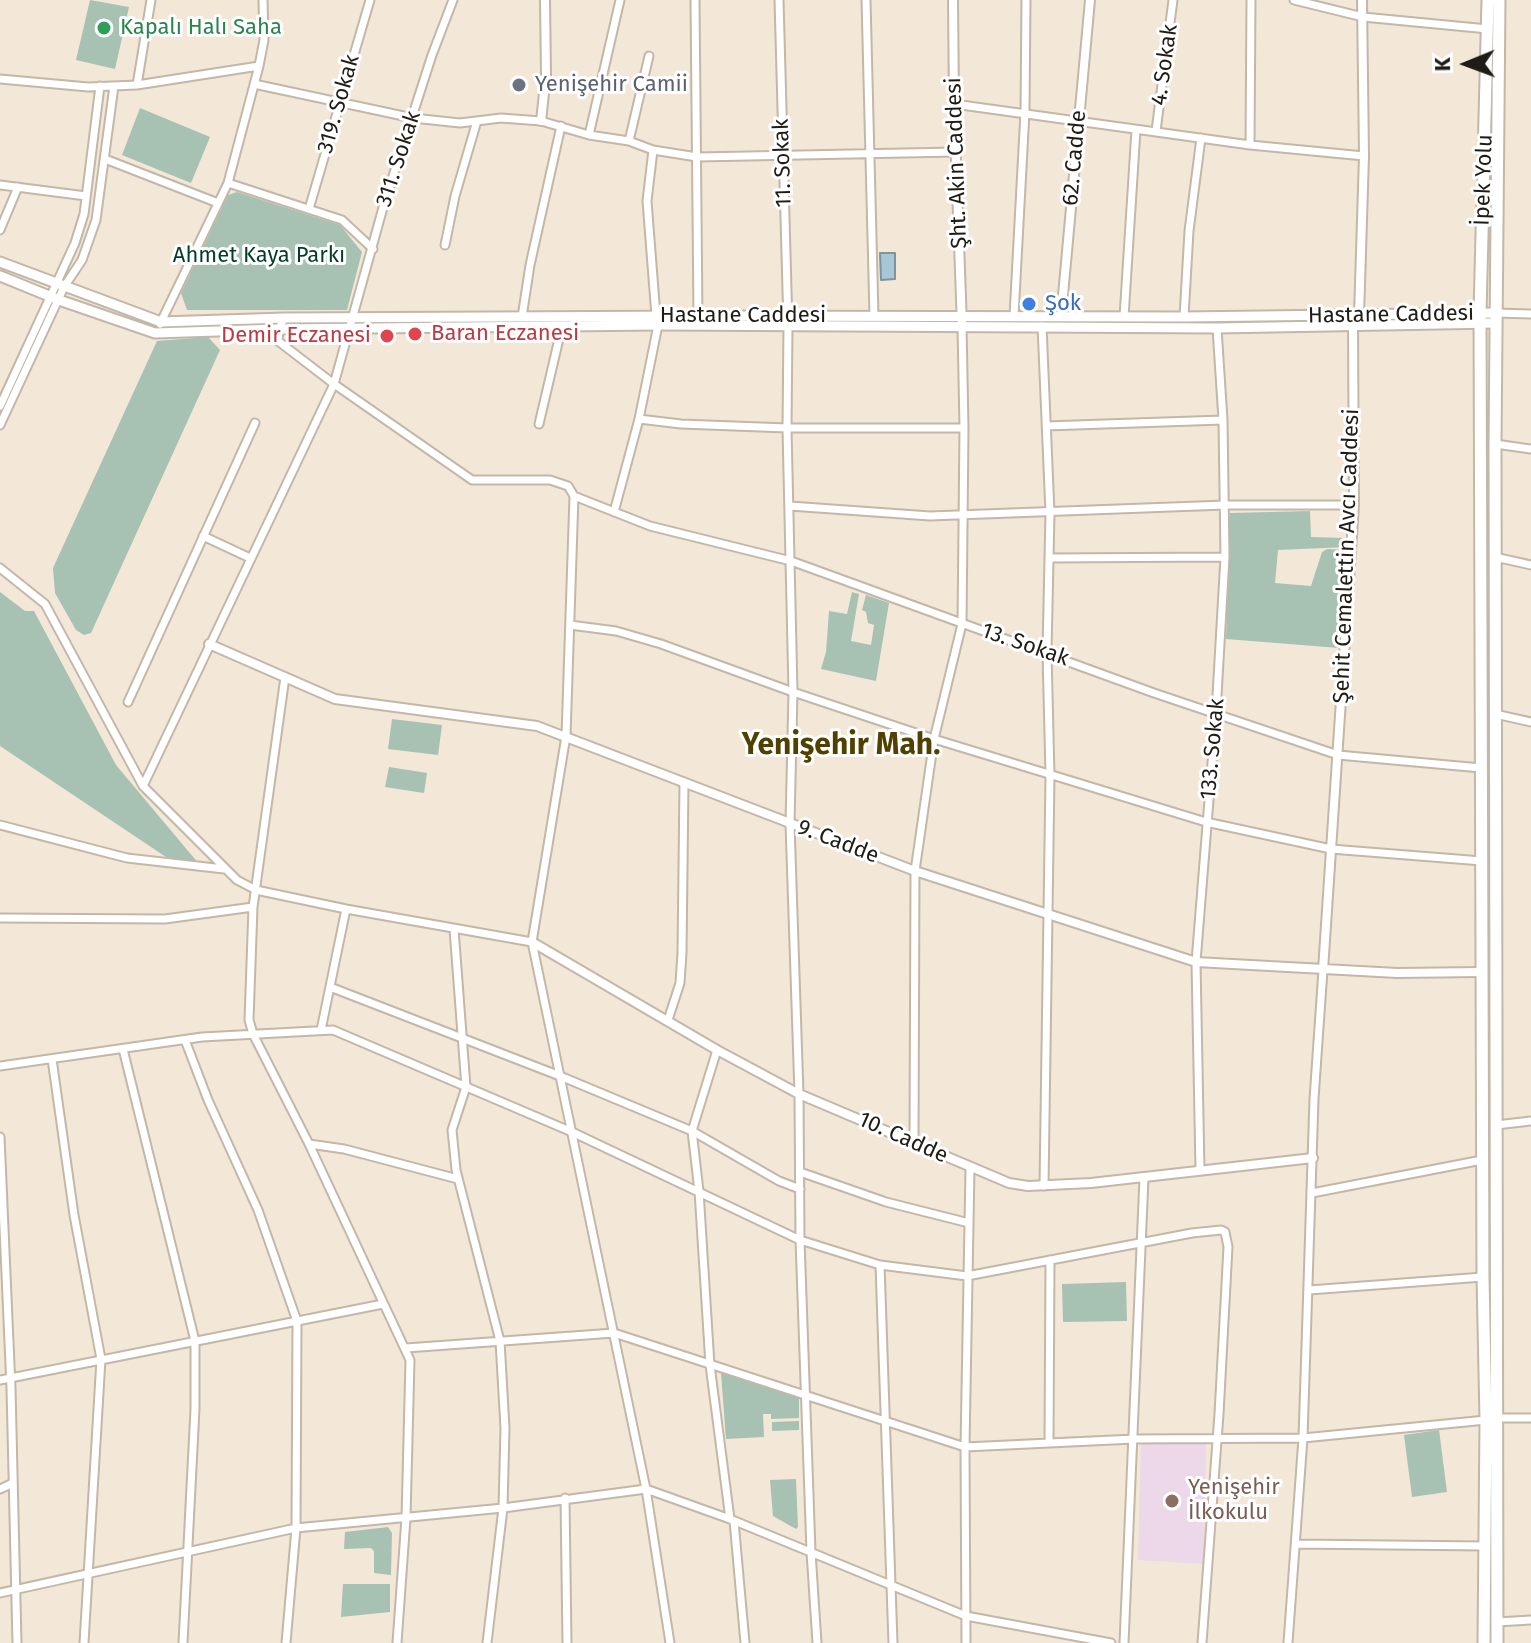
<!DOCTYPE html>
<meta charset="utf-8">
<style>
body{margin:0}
#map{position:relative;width:1531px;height:1643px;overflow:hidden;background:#f3e7d8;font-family:"Fira Sans",sans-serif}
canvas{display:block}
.north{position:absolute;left:1427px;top:24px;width:80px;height:80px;-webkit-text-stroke:6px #fff;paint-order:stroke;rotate:269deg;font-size:22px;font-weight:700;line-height:32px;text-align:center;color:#1f1b15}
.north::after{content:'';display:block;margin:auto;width:28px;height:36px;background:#1f1b15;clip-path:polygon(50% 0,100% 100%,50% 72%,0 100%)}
</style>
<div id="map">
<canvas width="1531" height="1643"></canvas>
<div class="north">K</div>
</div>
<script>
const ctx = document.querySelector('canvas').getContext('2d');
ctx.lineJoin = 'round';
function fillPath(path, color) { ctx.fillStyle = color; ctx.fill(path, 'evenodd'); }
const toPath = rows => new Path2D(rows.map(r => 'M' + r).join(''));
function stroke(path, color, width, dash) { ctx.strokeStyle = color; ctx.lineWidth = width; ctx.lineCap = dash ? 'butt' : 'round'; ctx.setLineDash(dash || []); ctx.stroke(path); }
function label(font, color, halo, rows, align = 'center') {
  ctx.font = font + ' "Fira Sans",sans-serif'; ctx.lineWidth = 6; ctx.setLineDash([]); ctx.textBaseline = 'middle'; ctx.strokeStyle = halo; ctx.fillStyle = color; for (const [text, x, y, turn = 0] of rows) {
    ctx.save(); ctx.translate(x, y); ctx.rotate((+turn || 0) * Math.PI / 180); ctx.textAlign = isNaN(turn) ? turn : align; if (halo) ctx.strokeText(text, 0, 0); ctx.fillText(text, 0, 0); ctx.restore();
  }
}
fillPath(toPath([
 [1141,1440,1206,1443,1204,1564,1138,1560]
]), '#ecd8e8');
fillPath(toPath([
 [90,0,129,7,115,69,76,60],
 [140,108,210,137,191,183,122,155],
 [237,192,340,225,362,252,347,310,187,310,181,293,228,195],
 [208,337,220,350,91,633,84,635,76,630,55,593,53,568,157,341],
 [1310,511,1311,537,1346,538,1347,547,1278,550,1275,583,1311,586,1322,552,1327,549,1346,550,1339,648,1226,639,1230,513],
 [0,592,25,611,34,611,116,765,199,864,166,857,0,746],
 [852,592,859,594,851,641,871,645,874,625,868,623,866,612,862,610,866,595,889,603,876,681,821,669,826,652,829,611,847,614],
 [392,719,442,725,438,755,388,749],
 [389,767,427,773,424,793,385,787],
 [1126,1282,1127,1321,1063,1322,1062,1284],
 [721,1373,799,1398,799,1418,771,1419,771,1414,763,1414,764,1437,726,1439],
 [799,1421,799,1430,772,1431,772,1422],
 [1439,1430,1447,1492,1412,1497,1404,1435],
 [796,1479,798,1527,796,1529,773,1516,770,1480],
 [388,1527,392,1533,391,1575,374,1573,374,1551,371,1548,344,1549,345,1532],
 [343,1584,390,1584,390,1612,341,1617]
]), '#a7c1b3');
const water = toPath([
 [880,253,895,253,895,279,881,280,880,253]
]);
fillPath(water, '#a7c7d6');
stroke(water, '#7e939c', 2);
const minor = toPath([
 [695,0,698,316],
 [779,0,788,326,787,428,793,692,790,824,799,1094,800,1240,811,1552,817,1643],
 [866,0,874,316],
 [1294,0,1363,17,1488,29],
 [0,79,88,87,137,85,259,66],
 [254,84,413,118,460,123,501,118,541,121,589,135,629,141,653,150,697,157,956,152],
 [137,85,151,0],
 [954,104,1250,145,1364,156],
 [1156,131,1173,0],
 [589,135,620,0],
 [629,141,649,56],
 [1250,145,1251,0],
 [653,150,647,201,656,316],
 [105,159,218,203],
 [228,183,342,220,373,249],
 [0,185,86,196],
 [309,209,370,0],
 [0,230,18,187],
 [445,245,455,196,477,121],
 [1496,313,1531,314],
 [1014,316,1025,112,1026,0],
 [522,317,530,265,561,126],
 [1124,317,1136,130],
 [1184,317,1189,231,1201,138],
 [284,318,279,329,278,341,334,384,472,480,550,480,568,486,574,496,566,736,532,942,646,1489,670,1643],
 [160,324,228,183,259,66,264,40,263,0],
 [1042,326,1050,513,1047,652,1050,776,1044,1186],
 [0,406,75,243,84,214,100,86],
 [639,419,681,424,787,428,964,428],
 [539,424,562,326],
 [0,425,64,287,82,260,96,220,114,86],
 [1046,426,1223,420],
 [1495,444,1531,449],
 [574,496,650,526,791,561,1154,693,1338,755,1481,768],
 [790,506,930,516,1225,505,1354,505],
 [614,512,639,419,658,325],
 [203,536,250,558],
 [1495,557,1531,565],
 [1049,558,1225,557],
 [0,568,45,604,143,786,237,880,256,890,346,909,532,942],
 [570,625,616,631,661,644,793,692,934,739,1206,822,1331,849,1482,861],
 [285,677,253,907,249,1020,253,1034,309,1144,410,1360,406,1518,397,1643],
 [128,702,255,423],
 [1495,714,1531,722],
 [143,786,334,384,384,204,432,55,453,0],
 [0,825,127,858,224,869],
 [0,918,165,919,253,907],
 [454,929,466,1087,452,1130,456,1170,500,1341,505,1428,503,1508,487,1643],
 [330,987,560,1076,692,1131,779,1181,800,1189],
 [668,1020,680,983,682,953,684,782],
 [321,1030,346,909],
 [185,1040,208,1100,258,1210,297,1321,296,1528,286,1643],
 [123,1049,195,1341,195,1409,183,1643],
 [717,1050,692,1131,699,1191,710,1365,730,1519],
 [52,1059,74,1215,101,1359,84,1643],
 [0,1066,202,1037,333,1030,572,1132,800,1240,880,1265,967,1276,1192,1233,1221,1230,1225,1232,1228,1247,1219,1414,1202,1643],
 [1496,1125,1531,1121],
 [0,1137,11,1388,17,1643],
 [914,1142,915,871,934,739,962,624,964,428,962,326],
 [309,1144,344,1149,458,1179],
 [1200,1171,1196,962,1216,713,1225,557,1223,420,1217,328],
 [800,1172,886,1202,969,1223],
 [1312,1193,1482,1160],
 [880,1265,893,1643],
 [1309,1290,1483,1277],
 [406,1348,614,1333,965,1447,1134,1439,1303,1438,1486,1420],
 [0,1380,383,1304],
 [1497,1418,1531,1418],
 [1049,1443,1050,1260],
 [0,1489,13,1483],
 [565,1498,567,1643],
 [734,1521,745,1643],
 [1296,1544,1484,1546],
 [0,1593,296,1528,503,1508,646,1489,730,1519,966,1616,1111,1643],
 [1497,1622,1531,1620],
 [966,1643,965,1447,970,1168],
 [1124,1643,1144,1178],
 [1288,1643,1303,1438,1314,1099,1323,970]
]);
const tertiary = toPath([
 [953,0,954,104,962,326],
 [541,121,546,75,545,0],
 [1061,317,1090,0],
 [209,644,335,699,537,726,915,871,1196,962,1397,973,1482,972],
 [532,942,717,1050,799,1094,1009,1183,1028,1186,1091,1183,1313,1158],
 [1323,970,1354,505,1353,326,1359,316,1364,156,1362,0]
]);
const secondary = toPath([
 [0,262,161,322,284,318,698,316,1184,317,1496,313],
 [0,276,59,300,155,333,279,329,658,325,1217,328,1496,323]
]);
const trunk = toPath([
 [1484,1643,1486,1420,1483,1277,1480,313,1488,0],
 [1497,1643,1495,444,1499,0]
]);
stroke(minor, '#c2b7a8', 11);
stroke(tertiary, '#c2b7a8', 12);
stroke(secondary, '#c2b7a8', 13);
stroke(trunk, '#c2b7a8', 15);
stroke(minor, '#fff', 7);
stroke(tertiary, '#fff', 8);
stroke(secondary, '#fff', 9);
stroke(trunk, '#fff', 11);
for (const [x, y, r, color] of [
 [104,28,8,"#2e9e5b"],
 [519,85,8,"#6b7280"],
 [1029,304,8,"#3f7fe0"],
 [415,334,8,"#e0444e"],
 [387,336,8,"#e0444e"],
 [1172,1501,8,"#8d6e63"]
]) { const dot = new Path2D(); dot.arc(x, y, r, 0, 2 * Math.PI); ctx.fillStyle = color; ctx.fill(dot); stroke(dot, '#fff', 3); }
label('22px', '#27864d', '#fff', [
 ["Kapalı Halı Saha",120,28]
], 'left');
label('22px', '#1f1b15', '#fff', [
 ["4. Sokak",1165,65,-82],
 ["319. Sokak",339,104,-74],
 ["62. Cadde",1075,158,-85],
 ["311. Sokak",399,159,-72],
 ["11. Sokak",783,163,-92],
 ["Şht. Akin Caddesi",957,163,-92],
 ["İpek Yolu",1484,180,-88],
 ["Hastane Caddesi",1391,315,-1],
 ["Hastane Caddesi",743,316],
 ["Şehit Cemalettin Avcı Caddesi",1347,556,-88],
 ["13. Sokak",1025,645,19],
 ["133. Sokak",1213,749,-85],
 ["9. Cadde",838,842,21],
 ["10. Cadde",903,1138,24]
]);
label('22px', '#5b616d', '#fff', [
 ["Yenişehir Camii",535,85]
], 'left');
label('22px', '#003e27', '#fff', [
 ["Ahmet Kaya Parkı",259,256]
]);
label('22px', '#366cbe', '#fff', [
 ["Şok",1045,304]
], 'left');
label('22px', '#be3a42', '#fff', [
 ["Baran Eczanesi",431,334],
 ["Demir Eczanesi",371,336,"right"]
], 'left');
label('22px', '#785e54', '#fff', [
 ["Yenişehir",1188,1488],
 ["İlkokulu",1188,1513]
], 'left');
label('bold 30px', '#504100', '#fff', [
 ["Yenişehir Mah.",841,746]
]);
</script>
